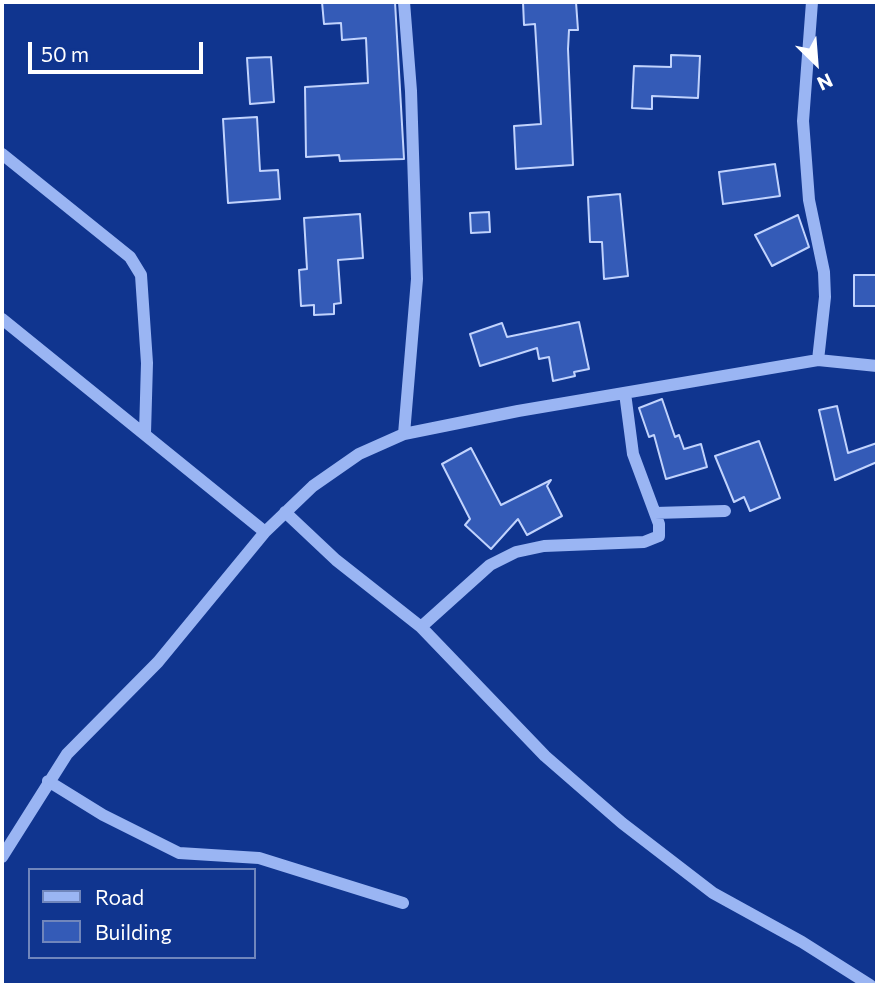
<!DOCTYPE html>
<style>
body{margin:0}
#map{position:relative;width:879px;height:987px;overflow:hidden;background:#10358f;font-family:Commissioner,sans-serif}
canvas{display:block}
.frame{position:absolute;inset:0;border:4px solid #fff;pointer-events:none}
.legend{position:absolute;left:28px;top:868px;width:228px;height:91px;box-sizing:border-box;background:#10358f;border:2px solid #7086bc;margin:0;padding:9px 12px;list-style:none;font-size:21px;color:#fff}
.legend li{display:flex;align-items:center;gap:14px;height:35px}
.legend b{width:35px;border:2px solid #7086bc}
.north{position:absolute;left:781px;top:28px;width:70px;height:70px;-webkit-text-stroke:5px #10358f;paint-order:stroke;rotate:155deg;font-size:19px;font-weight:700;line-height:28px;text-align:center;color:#fff}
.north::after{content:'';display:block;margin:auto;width:24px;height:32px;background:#fff;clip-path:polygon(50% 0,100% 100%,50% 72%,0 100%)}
.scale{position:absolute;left:28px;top:42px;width:175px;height:32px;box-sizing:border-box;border:4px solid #fff;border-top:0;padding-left:9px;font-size:21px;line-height:24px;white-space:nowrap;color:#fff;-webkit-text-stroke:5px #10358f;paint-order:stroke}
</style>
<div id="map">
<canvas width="879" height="987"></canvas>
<div class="frame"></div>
<ul class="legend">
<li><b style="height:9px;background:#9ab5f3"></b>Road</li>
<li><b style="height:19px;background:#345bb7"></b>Building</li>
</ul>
<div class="north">N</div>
<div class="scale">50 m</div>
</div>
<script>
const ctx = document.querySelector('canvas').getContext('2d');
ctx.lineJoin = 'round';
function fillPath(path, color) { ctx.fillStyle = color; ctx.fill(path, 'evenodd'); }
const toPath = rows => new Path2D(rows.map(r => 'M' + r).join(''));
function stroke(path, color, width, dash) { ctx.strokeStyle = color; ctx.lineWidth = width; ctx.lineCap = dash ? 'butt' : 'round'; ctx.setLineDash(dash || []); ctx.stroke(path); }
const building = toPath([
 [322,2,395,2,404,159,340,161,339,155,306,157,305,87,368,83,366,38,342,40,341,23,324,24,322,2],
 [523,2,576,2,578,30,569,30,568,49,573,165,516,169,514,126,541,124,535,24,524,25,523,2],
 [671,55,700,56,698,98,652,96,652,109,632,108,634,66,671,67,671,55],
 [271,57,274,102,250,104,247,58,271,57],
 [257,117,260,171,278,170,280,199,228,203,223,119,257,117],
 [775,164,780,196,723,204,719,172,775,164],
 [620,194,628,276,604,279,602,242,590,242,588,197,620,194],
 [489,212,490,232,471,233,470,213,489,212],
 [360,214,363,258,338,260,341,303,334,304,334,314,314,315,314,305,301,306,299,270,307,269,304,218,360,214],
 [798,215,809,247,772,266,755,235,798,215],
 [854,275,877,275,877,306,854,306,854,275],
 [579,322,589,369,574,372,575,376,553,381,549,357,539,359,537,348,480,366,470,334,502,323,507,337,579,322],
 [662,399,675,437,679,435,684,449,701,444,707,467,666,479,654,435,649,437,639,408,662,399],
 [837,406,848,453,877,443,877,462,835,480,819,410,837,406],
 [759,441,780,498,750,511,744,497,734,502,715,456,759,441],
 [471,448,501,505,551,480,547,486,562,516,527,535,518,519,491,549,465,525,470,519,442,464,471,448]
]);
fillPath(building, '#345bb7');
stroke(building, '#c1d3fd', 2);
stroke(toPath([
 [812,2,803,121,809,200,824,272,825,297,818,360],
 [2,154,130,257,141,275,147,363,145,433],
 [2,319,265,532],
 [404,434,417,279,411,91,404,2],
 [285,512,336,560,421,627,545,756,622,823,713,893,802,942,870,985],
 [655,513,725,511],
 [421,627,490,565,516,552,544,546,644,542,659,536,659,524,633,454,625,393],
 [48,781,103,815,179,853,259,858,403,903],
 [2,857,67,754,158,662,265,532,313,486,359,454,404,434,518,411,818,360,877,366]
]), '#9ab5f3', 12);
</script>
